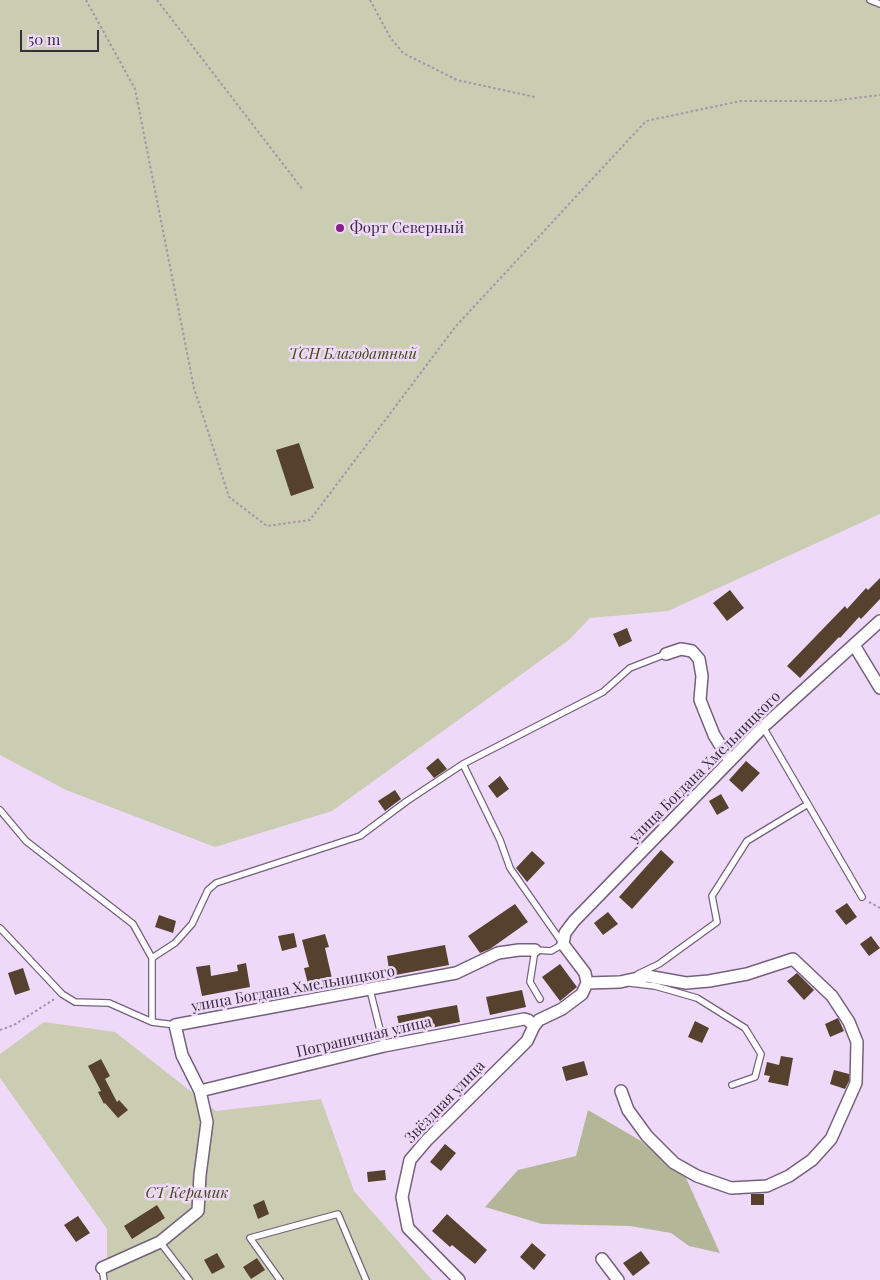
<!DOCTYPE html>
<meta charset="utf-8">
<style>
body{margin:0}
#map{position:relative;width:880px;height:1280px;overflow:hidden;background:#efd9f9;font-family:"Playfair Display",serif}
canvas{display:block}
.scale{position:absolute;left:20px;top:30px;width:79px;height:22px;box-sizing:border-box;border:2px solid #362e3a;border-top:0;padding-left:6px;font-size:15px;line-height:18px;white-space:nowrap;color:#362e3a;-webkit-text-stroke:4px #efd9f9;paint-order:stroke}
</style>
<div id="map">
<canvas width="880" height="1280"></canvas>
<div class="scale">50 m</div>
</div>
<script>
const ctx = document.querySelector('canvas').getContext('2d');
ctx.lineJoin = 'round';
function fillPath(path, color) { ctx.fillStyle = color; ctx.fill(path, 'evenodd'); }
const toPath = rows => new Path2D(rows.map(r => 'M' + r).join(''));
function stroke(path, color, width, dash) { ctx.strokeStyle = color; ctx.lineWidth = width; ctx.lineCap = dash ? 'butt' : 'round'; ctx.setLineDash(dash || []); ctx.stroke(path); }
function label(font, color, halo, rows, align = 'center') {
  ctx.font = font + ' "Playfair Display",serif'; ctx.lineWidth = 5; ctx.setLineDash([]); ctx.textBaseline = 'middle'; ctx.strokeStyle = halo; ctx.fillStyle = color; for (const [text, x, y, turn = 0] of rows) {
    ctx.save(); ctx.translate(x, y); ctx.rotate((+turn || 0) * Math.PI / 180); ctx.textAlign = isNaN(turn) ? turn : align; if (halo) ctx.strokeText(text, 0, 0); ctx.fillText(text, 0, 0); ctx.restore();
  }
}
fillPath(toPath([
 [0,0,880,0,880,514,668,611,590,618,569,640,332,811,215,847,66,790,0,755],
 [44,1022,115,1032,216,1111,321,1099,354,1191,432,1280,109,1280,107,1276,107,1229,0,1078,0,1054]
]), '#cacdb1');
fillPath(toPath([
 [588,1110,641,1141,686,1178,720,1253,689,1246,671,1233,630,1226,542,1224,485,1207,518,1170,576,1156]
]), '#b3b798');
fillPath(toPath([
 [299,443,314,488,291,496,276,450],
 [880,578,880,599,861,619,859,617,840,638,839,637,800,678,787,666,845,606,847,609,866,588,868,590],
 [730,590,744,608,727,621,713,603],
 [627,628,632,641,619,647,613,634],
 [438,758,447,769,434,778,426,768],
 [746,761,760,773,742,792,729,780],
 [500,776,509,789,497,798,488,786],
 [395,790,401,799,385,811,378,801],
 [721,794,729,808,717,815,709,801],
 [661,850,674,862,632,909,619,897],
 [532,851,545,863,527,882,516,868],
 [847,903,857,917,846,925,835,911],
 [515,904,528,922,490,949,480,953,468,936],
 [608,912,618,924,603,935,594,923],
 [159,915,176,921,173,933,155,927],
 [294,933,297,947,282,951,278,936],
 [325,934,329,947,325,948,334,987,310,992,304,968,309,967,302,940],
 [871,936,880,948,869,956,860,944],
 [445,945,449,965,390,976,387,956],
 [246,963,250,987,202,996,196,967,210,965,211,976,238,971,237,965],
 [560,964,577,987,560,1001,542,977],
 [23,968,30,990,15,995,8,973],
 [797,973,814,990,804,1000,787,981],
 [522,990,526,1007,490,1015,486,997],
 [457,1005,460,1022,401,1034,397,1016],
 [838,1018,844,1031,830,1037,825,1024],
 [695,1021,709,1028,702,1043,688,1037],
 [781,1056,793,1058,788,1086,768,1082,770,1076,764,1075,767,1062,779,1065],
 [101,1059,110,1076,105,1079,117,1102,119,1100,128,1110,118,1118,105,1103,104,1104,98,1092,101,1091,88,1066],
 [584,1061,588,1075,566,1081,562,1067],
 [834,1070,849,1074,849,1081,845,1089,830,1084],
 [445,1144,456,1153,441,1171,430,1162],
 [385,1170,386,1180,368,1182,367,1172],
 [751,1194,764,1194,764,1205,751,1205],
 [264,1200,269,1214,258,1219,253,1205],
 [157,1205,165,1218,132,1239,124,1226],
 [447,1214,487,1250,475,1264,452,1245,450,1247,432,1231],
 [78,1216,90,1233,76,1242,64,1225],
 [532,1243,546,1255,534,1270,520,1257],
 [641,1251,650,1263,633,1276,623,1263],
 [217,1253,225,1267,212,1274,204,1260],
 [257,1258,265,1270,251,1279,243,1267]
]), '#55412d');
const lane = toPath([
 [870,0,880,4],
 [763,727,862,897],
 [463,764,500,840,510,868,563,944,551,951,535,950,530,982,540,999],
 [0,810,26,841,133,924,152,958],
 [0,928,62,994,75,1002,109,1003,152,1022],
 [638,974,659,964,717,922,712,896,747,841,808,804],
 [630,983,655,986,697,998,745,1028,761,1054,755,1077,732,1085],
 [370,990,384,1046],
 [175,1025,152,1022,152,958,175,943,192,924,208,890,216,883,360,836,407,801,463,764,603,692,630,668,666,654],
 [160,1242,189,1280],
 [102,1268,104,1280],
 [280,1280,250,1238,338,1214,366,1280]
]);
const street = toPath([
 [854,645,880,688],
 [666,654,681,649,692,651,699,659,702,676,700,700,714,735,730,761],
 [587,983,620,982,647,976,686,983,709,981,747,974,793,959,832,996,849,1022,857,1042,856,1083,831,1139,812,1160,789,1176,767,1186,731,1188,697,1176,674,1163,647,1136,628,1110,621,1091],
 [200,1091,384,1046,524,1019,528,1020,534,1026],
 [602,1259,618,1280],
 [102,1268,160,1242,198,1211,200,1175,207,1122,200,1091,182,1055,175,1025,456,973,498,953,519,950,535,950],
 [459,1280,408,1228,402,1197,410,1160,427,1140,527,1041,534,1026,539,1020,562,1009,582,994,587,983,585,973,563,944,565,933,574,921,763,727,880,621]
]);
stroke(lane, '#74617c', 8);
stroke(street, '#74617c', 14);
stroke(toPath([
 [86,0,135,89,194,388,229,497,267,526,310,520,456,326,646,121,741,101,831,101,880,95],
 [157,0,303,190],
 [370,0,390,37,403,53,457,80,535,97],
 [869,902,880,908],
 [0,1030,14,1025,56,998]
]), '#a494ac', 2, [2.5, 2.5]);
stroke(lane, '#fff', 5.5);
stroke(street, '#fff', 11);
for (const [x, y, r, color] of [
 [340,228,5,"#871f86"]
]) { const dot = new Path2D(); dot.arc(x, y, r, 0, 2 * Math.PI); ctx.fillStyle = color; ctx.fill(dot); stroke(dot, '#efd9f9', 2); }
label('15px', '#362e3a', '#efd9f9', [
 ["Форт Северный",350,228]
], 'left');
label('italic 15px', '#434713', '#efd9f9', [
 ["ТСН Благодатный",353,354],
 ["СТ Керамик",187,1193]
]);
label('15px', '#362e3a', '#efd9f9', [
 ["улица Богдана Хмельницкого",705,767,-45],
 ["улица Богдана Хмельницкого",293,989,-10],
 ["Пограничная улица",364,1037,-13],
 ["Звёздная улица",445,1102,-46]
]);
</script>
